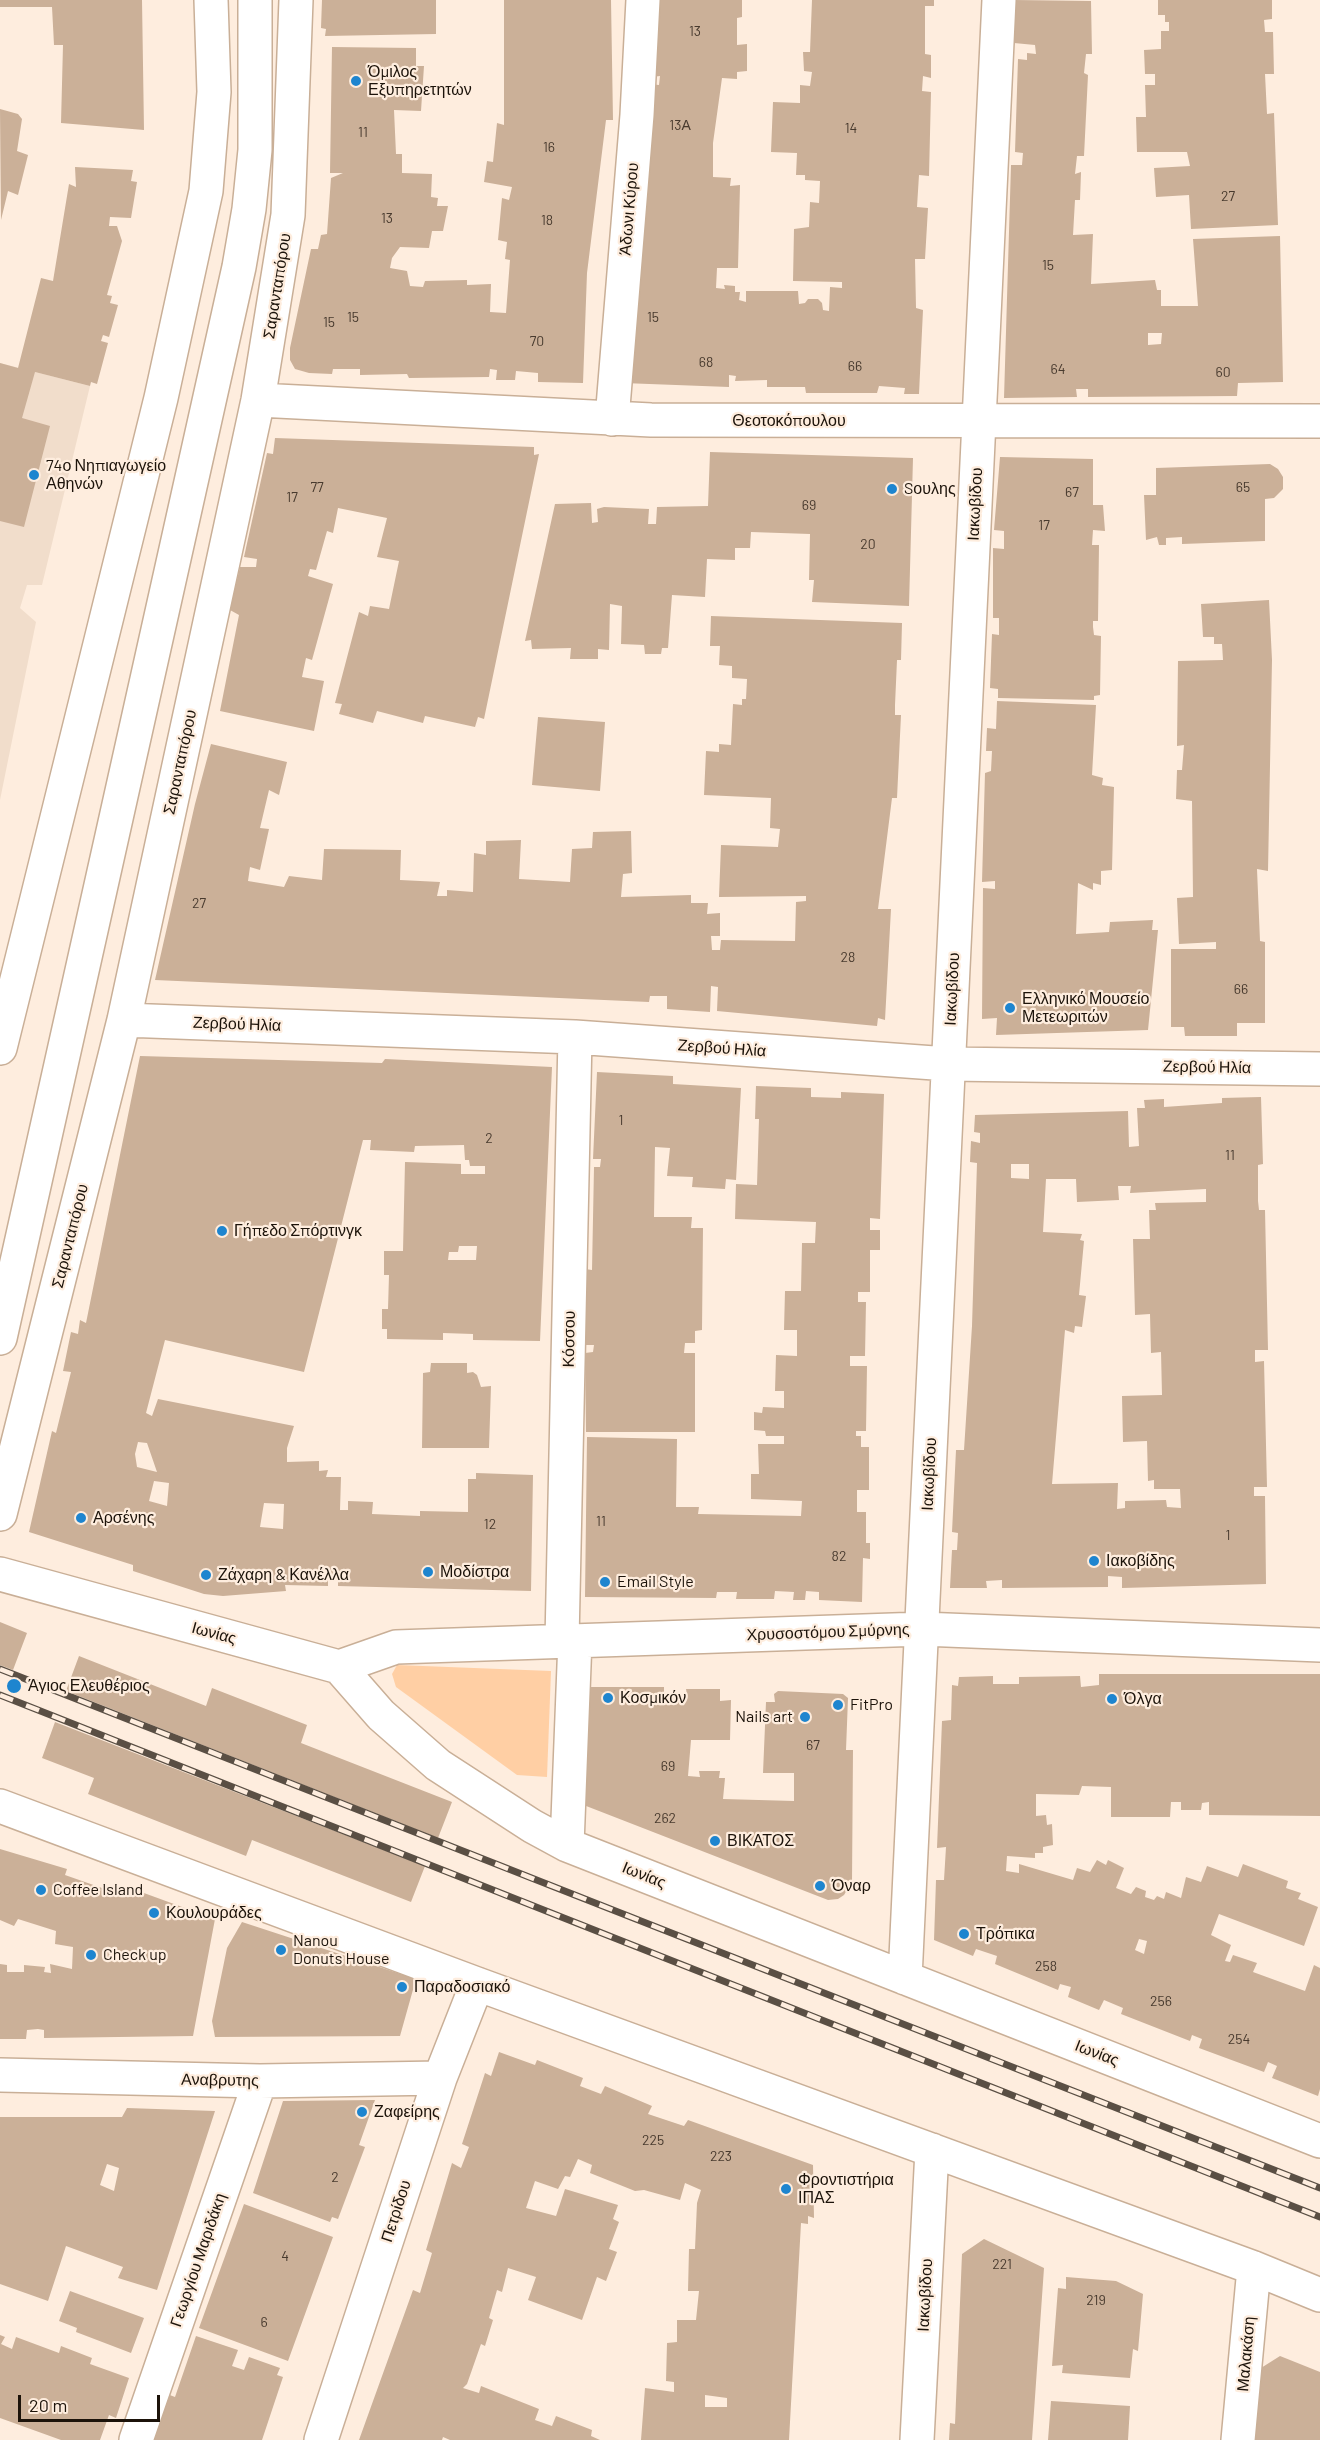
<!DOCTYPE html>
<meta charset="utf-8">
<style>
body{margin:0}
#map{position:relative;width:1320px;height:2440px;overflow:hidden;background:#feedde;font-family:Barlow,sans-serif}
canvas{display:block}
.scale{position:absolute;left:18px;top:2395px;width:142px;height:27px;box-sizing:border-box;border:3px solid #1c130a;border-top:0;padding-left:8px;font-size:18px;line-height:21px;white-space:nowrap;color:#1c130a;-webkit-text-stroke:4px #feedde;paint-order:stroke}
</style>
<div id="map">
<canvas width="1320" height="2440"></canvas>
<div class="scale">20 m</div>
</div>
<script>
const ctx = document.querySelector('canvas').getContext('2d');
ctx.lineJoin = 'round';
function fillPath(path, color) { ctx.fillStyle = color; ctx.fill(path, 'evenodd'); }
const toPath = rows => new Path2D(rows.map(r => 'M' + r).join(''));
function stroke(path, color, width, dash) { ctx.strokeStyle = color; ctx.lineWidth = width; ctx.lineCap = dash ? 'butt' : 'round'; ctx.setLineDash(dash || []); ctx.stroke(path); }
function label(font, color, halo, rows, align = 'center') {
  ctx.font = font + ' Barlow,sans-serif'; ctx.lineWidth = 4.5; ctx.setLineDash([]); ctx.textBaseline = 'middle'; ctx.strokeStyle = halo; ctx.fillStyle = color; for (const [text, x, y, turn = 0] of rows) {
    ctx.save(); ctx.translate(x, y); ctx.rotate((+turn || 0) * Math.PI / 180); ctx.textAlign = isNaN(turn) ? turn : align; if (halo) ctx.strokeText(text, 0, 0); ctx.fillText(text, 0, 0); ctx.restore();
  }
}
fillPath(toPath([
 [0,363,90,386,42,585,27,585,20,608,36,622,0,800]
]), '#f1ddcb');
fillPath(toPath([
 [397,1665,551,1671,547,1777,517,1775,396,1687,392,1674]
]), '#ffcfa4');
fillPath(toPath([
 [0,0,142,0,144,130,61,123,63,45,54,45,52,7,0,7],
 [322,0,436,0,436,34,325,36,326,29,321,28],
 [504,0,611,0,613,120,606,120,587,273,583,383,538,382,538,373,516,371,515,380,496,380,497,370,490,369,489,377,409,378,407,374,360,375,360,369,333,369,332,374,309,373,295,369,290,360,290,348,311,249,318,249,321,235,327,234,331,178,343,173,330,173,332,47,416,48,416,66,424,66,421,111,394,110,396,154,402,154,402,173,432,174,431,197,438,198,437,206,448,206,443,231,432,231,429,248,400,247,392,258,390,268,407,271,410,286,423,287,425,281,467,280,467,285,491,284,490,312,506,313,510,260,505,259,507,242,498,240,502,198,509,200,512,187,484,182,487,161,493,162,497,123,504,125],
 [653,0,742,0,742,17,737,18,737,45,747,44,747,71,737,72,737,79,722,78,713,143,713,177,731,178,730,186,740,185,738,268,717,268,716,288,725,289,724,285,735,286,735,292,740,292,739,300,746,302,746,291,798,291,799,304,805,303,808,299,818,299,822,303,823,310,829,311,830,287,842,288,842,282,793,281,794,229,809,227,810,202,819,203,820,181,805,180,805,175,796,175,797,153,771,152,773,102,800,103,800,85,810,86,812,72,804,71,803,52,810,52,812,0,934,0,934,6,925,6,925,54,931,55,931,78,923,76,922,91,931,92,929,176,919,175,917,207,928,208,925,259,915,259,916,308,923,310,919,394,904,394,905,388,879,386,877,393,806,393,805,387,767,387,767,380,735,381,736,376,729,375,729,387,623,383,650,84,659,85,660,76,652,77],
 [1015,0,1091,1,1092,54,1086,54,1084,73,1088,75,1084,156,1077,156,1075,174,1081,172,1080,200,1075,200,1073,235,1093,234,1091,284,1155,280,1157,290,1161,290,1161,306,1198,306,1193,239,1280,236,1283,382,1238,383,1237,396,1088,397,1088,389,1076,389,1077,397,1004,398,1011,165,1022,165,1023,153,1015,152,1018,59,1027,60,1027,53,1036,54,1035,45,1014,43],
 [1148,333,1162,333,1161,344,1148,345],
 [1158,0,1272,0,1272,19,1264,20,1265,32,1273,32,1274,74,1265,74,1267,114,1274,113,1278,225,1191,229,1189,195,1156,197,1154,168,1190,166,1187,152,1137,152,1136,117,1146,117,1145,85,1155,85,1155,74,1145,74,1144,50,1161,49,1161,31,1169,31,1169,22,1165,22,1165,15,1158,15],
 [0,109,18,114,22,119,17,151,28,155,18,195,8,191,1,220],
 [75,167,133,170,131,181,137,182,131,218,110,217,109,226,117,226,122,241,107,295,112,296,110,303,118,305,109,337,103,335,101,341,108,343,97,384,91,382,90,386,35,372,22,418,50,426,24,527,0,521,0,363,18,368,41,278,53,281,69,184,76,187],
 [275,438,534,447,534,455,539,454,484,719,478,717,475,727,425,716,423,723,377,711,373,723,339,714,342,704,335,703,359,612,368,616,370,606,389,609,399,561,377,557,387,518,338,508,333,533,327,531,316,570,310,569,308,576,333,584,312,660,306,658,302,677,324,681,314,731,220,711,239,615,230,610,240,567,256,567,257,559,244,557,267,453,273,454],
 [710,452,913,458,909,606,812,602,814,580,809,580,810,534,751,532,750,548,735,548,735,560,707,559,705,597,672,595,668,648,662,648,661,654,645,654,644,645,621,644,622,606,610,604,609,650,598,649,598,659,570,659,571,648,532,649,531,640,525,641,555,504,591,503,592,523,598,522,597,509,604,507,649,509,648,524,656,524,657,507,708,506],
 [1000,457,1093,459,1093,505,1103,505,1105,531,1093,530,1092,545,1099,545,1098,621,1093,621,1093,627,1094,635,1101,636,1100,695,1094,696,1094,700,998,698,998,689,990,688,992,634,999,635,999,618,993,618,993,548,1004,549,1004,531,994,530],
 [1270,464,1278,469,1283,477,1283,489,1274,498,1265,499,1265,541,1182,544,1182,537,1166,538,1166,545,1159,545,1157,537,1146,540,1144,495,1156,495,1156,468],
 [1269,600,1272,660,1268,871,1257,869,1260,941,1265,942,1265,1023,1237,1023,1237,1036,1185,1036,1184,1027,1171,1027,1171,949,1216,949,1216,942,1179,944,1177,898,1193,897,1192,801,1176,799,1177,770,1182,770,1184,745,1177,746,1178,661,1223,660,1222,644,1214,644,1214,637,1203,637,1201,604],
 [711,616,902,623,901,660,897,660,895,705,895,715,901,715,897,798,892,798,878,909,891,909,885,1020,878,1018,877,1026,717,1011,718,987,711,986,710,1012,667,1009,667,996,650,996,649,1002,155,980,195,804,211,744,287,762,279,795,269,790,260,828,269,829,260,870,250,867,248,881,284,887,289,876,322,880,324,849,401,850,400,880,440,882,437,896,447,896,447,890,473,892,474,853,486,855,486,841,521,840,519,879,570,882,572,849,592,848,593,832,631,831,632,873,623,874,621,897,691,895,691,903,708,903,707,914,720,913,720,936,711,936,712,950,720,950,721,940,795,941,796,902,806,901,806,896,719,897,721,845,778,847,780,829,770,828,771,798,704,795,706,751,719,752,719,744,731,745,733,704,742,705,742,699,746,699,747,679,732,678,732,666,719,665,720,646,710,646],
 [997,701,1096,705,1092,775,1103,778,1102,785,1114,787,1112,870,1101,871,1101,885,1093,883,1093,890,1078,883,1076,934,1109,932,1110,922,1153,920,1152,930,1158,930,1148,1030,996,1035,997,1018,982,1019,983,888,995,889,995,881,982,882,985,773,991,771,992,751,986,751,987,728,996,729],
 [538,717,605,722,600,791,532,785],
 [140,1056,382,1063,385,1059,552,1067,540,1341,473,1340,473,1334,443,1333,443,1340,387,1339,387,1329,382,1329,382,1309,388,1309,389,1275,384,1275,384,1251,403,1251,405,1162,461,1164,461,1174,485,1174,485,1166,470,1166,469,1160,465,1160,464,1145,415,1146,414,1152,370,1150,371,1140,363,1140,304,1372,165,1340,146,1413,152,1416,158,1399,294,1426,287,1448,287,1462,319,1461,319,1471,328,1470,326,1477,341,1477,340,1510,348,1510,348,1501,373,1502,372,1514,420,1516,420,1511,468,1512,468,1479,476,1479,476,1473,533,1475,531,1591,338,1586,338,1580,328,1580,328,1586,285,1585,286,1591,223,1596,204,1594,133,1571,133,1565,29,1532,52,1431,56,1433,71,1372,63,1371,71,1332,78,1334,80,1320,86,1323],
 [459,1246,477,1246,476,1260,448,1260,449,1252,458,1252],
 [138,1442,147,1443,157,1472,137,1467,135,1454],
 [154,1481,169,1483,167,1506,149,1501],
 [264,1503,284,1504,283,1529,260,1527],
 [597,1072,673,1076,673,1084,741,1088,736,1180,726,1179,725,1189,692,1187,693,1177,667,1176,670,1148,655,1147,654,1217,692,1217,691,1228,703,1228,702,1330,695,1331,695,1343,685,1343,684,1353,695,1353,695,1432,586,1432,585,1353,593,1352,594,1345,585,1345,585,1269,592,1270,594,1167,600,1167,601,1159,593,1159],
 [756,1086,811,1088,811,1097,841,1098,841,1092,884,1094,880,1219,870,1218,870,1230,880,1230,880,1250,870,1250,870,1292,858,1292,858,1302,866,1302,865,1356,850,1356,850,1366,867,1366,866,1431,856,1431,856,1436,861,1436,861,1447,869,1447,869,1490,857,1490,857,1512,866,1512,866,1543,870,1543,870,1559,863,1558,862,1602,819,1600,819,1592,806,1591,805,1600,793,1600,794,1592,775,1591,774,1599,736,1599,737,1592,717,1592,716,1598,585,1597,587,1437,677,1439,676,1507,699,1507,698,1514,801,1516,802,1501,751,1499,751,1474,759,1474,758,1444,784,1444,784,1436,766,1436,765,1431,754,1430,754,1412,762,1413,763,1407,784,1408,784,1391,775,1391,776,1355,797,1356,797,1330,784,1330,785,1291,801,1291,802,1243,815,1243,816,1222,735,1219,736,1184,757,1185,759,1119,755,1119],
 [1261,1097,1263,1164,1258,1165,1258,1201,1259,1210,1265,1210,1268,1350,1255,1350,1255,1362,1264,1361,1267,1487,1254,1487,1254,1496,1265,1496,1266,1584,1122,1588,1122,1577,1108,1576,1108,1587,1002,1588,1002,1580,986,1581,987,1588,950,1588,952,1550,957,1550,958,1533,952,1532,956,1450,964,1450,972,1326,977,1163,970,1162,971,1141,980,1143,980,1133,974,1132,975,1115,1128,1111,1129,1147,1139,1146,1137,1108,1145,1108,1144,1100,1164,1099,1164,1107,1222,1103,1222,1098],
 [1011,1164,1029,1164,1029,1179,1011,1178],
 [1046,1179,1076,1179,1077,1202,1119,1200,1118,1186,1131,1186,1130,1193,1206,1189,1206,1202,1155,1203,1156,1210,1149,1210,1150,1239,1133,1239,1135,1315,1150,1314,1151,1353,1161,1352,1162,1395,1122,1396,1123,1442,1147,1441,1148,1481,1154,1480,1154,1489,1180,1489,1181,1508,1167,1507,1166,1500,1125,1501,1125,1508,1117,1509,1118,1483,1052,1484,1065,1330,1074,1333,1075,1326,1082,1327,1086,1296,1079,1295,1084,1241,1080,1240,1082,1234,1043,1232],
 [431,1363,467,1363,467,1373,473,1372,477,1375,481,1387,491,1386,489,1448,422,1448,423,1373,430,1372],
 [0,1622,27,1633,13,1670,0,1665],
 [79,1656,206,1706,212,1688,307,1725,301,1743,452,1802,438,1838,66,1691],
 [1099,1674,1320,1674,1320,1816,1209,1815,1209,1802,1202,1803,1201,1810,1181,1810,1181,1802,1171,1802,1170,1817,1111,1817,1111,1787,1082,1786,1079,1795,1036,1794,1036,1816,1046,1815,1047,1825,1052,1824,1053,1845,1043,1847,1043,1853,1035,1853,1035,1858,1007,1856,1006,1871,1019,1873,1019,1864,1073,1880,1077,1868,1090,1872,1097,1860,1106,1865,1108,1860,1124,1868,1116,1888,1131,1894,1136,1887,1146,1891,1145,1897,1154,1900,1157,1896,1164,1899,1166,1892,1181,1898,1186,1877,1201,1882,1207,1866,1238,1877,1243,1864,1288,1881,1286,1888,1301,1893,1298,1899,1318,1907,1304,1946,1219,1914,1211,1935,1231,1945,1225,1961,1230,1962,1233,1955,1257,1963,1253,1972,1305,1991,1314,1965,1320,1968,1320,2089,1318,2096,1272,2078,1277,2066,1268,2062,1264,2072,1199,2048,1202,2039,1192,2035,1190,2041,1121,2014,1123,2008,1104,2000,1099,2010,1068,1997,1071,1987,1060,1984,1058,1990,995,1964,997,1956,976,1949,973,1956,934,1940,936,1880,944,1880,946,1847,937,1848,942,1721,951,1720,952,1685,958,1686,959,1677,993,1676,993,1684,1019,1684,1019,1677,1080,1676,1081,1687,1099,1685],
 [1139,1939,1147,1941,1144,1954,1135,1950],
 [587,1687,664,1687,664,1697,687,1695,686,1689,720,1689,720,1701,731,1700,730,1740,691,1740,688,1776,700,1777,699,1771,720,1771,719,1778,725,1778,723,1799,794,1801,794,1773,763,1773,766,1702,775,1702,774,1694,778,1691,843,1694,848,1698,846,1750,853,1750,852,1882,844,1895,838,1899,828,1900,581,1804],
 [55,1722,425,1866,411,1902,252,1840,246,1856,88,1794,94,1778,42,1758],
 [0,1849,67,1869,65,1875,122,1895,131,1897,133,1889,215,1919,193,2036,44,2038,44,2030,38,2029,27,2030,26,2039,0,2039,0,1964,7,1965,7,1972,24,1972,24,1965,45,1967,44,1972,51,1973,50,1964,72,1969,73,1947,55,1944,56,1931,18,1919,14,1926,0,1920],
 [242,1922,416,1979,400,2036,215,2037,212,2021,227,1948],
 [499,2052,535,2065,537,2060,583,2078,580,2086,601,2094,605,2086,652,2106,648,2114,684,2126,688,2120,813,2165,814,2218,808,2216,808,2224,801,2223,789,2440,641,2440,645,2388,674,2392,674,2382,666,2381,667,2343,677,2342,677,2320,696,2320,699,2291,688,2291,689,2249,695,2249,697,2203,701,2190,685,2183,680,2200,644,2190,635,2191,590,2173,592,2165,578,2159,570,2177,565,2176,558,2189,535,2181,526,2208,556,2216,565,2189,618,2205,613,2219,619,2222,609,2249,617,2252,606,2281,597,2277,582,2320,528,2300,536,2277,508,2268,502,2292,497,2290,489,2318,493,2320,485,2346,481,2344,467,2384,463,2388,479,2393,481,2386,539,2409,535,2420,552,2426,556,2416,592,2430,591,2436,600,2440,450,2440,443,2437,442,2440,359,2440,413,2290,420,2293,432,2253,426,2250,452,2163,461,2168,469,2147,462,2144,485,2073,491,2076],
 [705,2395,727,2398,727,2407,705,2407],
 [375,2100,359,2145,365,2147,338,2219,332,2217,330,2222,253,2193,283,2101],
 [127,2108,215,2111,157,2290,118,2278,123,2267,66,2246,48,2301,0,2284,0,2117,122,2117],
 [107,2164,119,2168,114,2191,100,2185],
 [244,2204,333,2237,288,2361,199,2328],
 [984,2239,1044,2268,1032,2440,949,2440,950,2423,955,2424,962,2254],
 [1066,2277,1116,2281,1143,2294,1138,2351,1133,2349,1130,2378,1062,2373,1063,2365,1052,2366,1058,2288,1066,2289],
 [70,2291,144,2318,131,2353,76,2332,77,2328,59,2321],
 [0,2335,5,2337,1,2344,12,2349,16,2337,59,2353,61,2346,92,2358,90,2364,129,2378,116,2418,109,2415,100,2440,61,2440,0,2418],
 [196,2336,238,2350,232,2366,244,2370,249,2357,280,2368,277,2375,283,2377,262,2440,151,2440,167,2394,175,2397],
 [1280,2356,1320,2372,1320,2440,1254,2440,1261,2368],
 [1051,2401,1130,2406,1128,2440,1048,2440]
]), '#cbb098');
const minor = toPath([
 [258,400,651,420,1320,421],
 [612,419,637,115,643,0],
 [124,1020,575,1037,948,1064,1320,1069],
 [0,1048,161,398,206,191,214,92,211,0],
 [0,1338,239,267,249,209,255,150,255,0],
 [0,1514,124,1020,258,400,288,215,296,0],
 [0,1574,339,1667,381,1715,438,1765,532,1826,567,1845,1320,2141],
 [562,1640,575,1037],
 [339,1667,396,1647,922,1629,1320,1645],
 [0,1806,477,1984,1254,2268,1320,2295],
 [567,1845,575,1640],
 [905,1978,999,0],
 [0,2075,260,2081,440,2078],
 [136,2440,260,2081],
 [321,2440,440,2078,477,1984],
 [917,2440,932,2150],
 [1238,2440,1254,2268]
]);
stroke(minor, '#c9af97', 36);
stroke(minor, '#fff', 33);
const rail = toPath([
 [0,1669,1320,2188],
 [0,1695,1320,2217]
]);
stroke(rail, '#5a4f44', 7);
stroke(rail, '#feedde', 4.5, [14]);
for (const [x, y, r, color] of [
 [356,81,6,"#1e85cf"],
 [34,475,6,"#1e85cf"],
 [892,489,6,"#1e85cf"],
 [1010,1008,6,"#1e85cf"],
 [222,1231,6,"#1e85cf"],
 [81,1518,6,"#1e85cf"],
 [1094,1561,6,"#1e85cf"],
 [428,1572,6,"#1e85cf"],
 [206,1575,6,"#1e85cf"],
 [605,1582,6,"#1e85cf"],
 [14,1686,8,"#1e85cf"],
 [608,1698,6,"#1e85cf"],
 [1112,1699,6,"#1e85cf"],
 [838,1705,6,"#1e85cf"],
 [805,1717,6,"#1e85cf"],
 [715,1841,6,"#1e85cf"],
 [820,1886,6,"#1e85cf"],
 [41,1890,6,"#1e85cf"],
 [154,1913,6,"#1e85cf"],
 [964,1934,6,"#1e85cf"],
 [281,1950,6,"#1e85cf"],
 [91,1955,6,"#1e85cf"],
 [402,1987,6,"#1e85cf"],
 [362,2112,6,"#1e85cf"],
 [786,2189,6,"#1e85cf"]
]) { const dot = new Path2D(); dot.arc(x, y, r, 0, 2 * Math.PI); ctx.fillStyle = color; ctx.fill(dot); stroke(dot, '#feedde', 2); }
label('14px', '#483a2e', null, [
 ["13",695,31],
 ["13Α",680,125],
 ["14",851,128],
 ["11",363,132],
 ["16",549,147],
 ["27",1228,196],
 ["13",387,218],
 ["18",547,220],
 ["15",1048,265],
 ["15",353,317],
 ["15",653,317],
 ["15",329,322],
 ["70",537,341],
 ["68",706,362],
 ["66",855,366],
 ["64",1058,369],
 ["60",1223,372],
 ["77",317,487],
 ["65",1243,487],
 ["67",1072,492],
 ["17",292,497],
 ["69",809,505],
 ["17",1044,525],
 ["20",868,544],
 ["27",199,903],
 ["28",848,957],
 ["66",1241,989],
 ["1",621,1120],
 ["2",489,1138],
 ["11",1230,1155],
 ["11",601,1521],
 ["12",490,1524],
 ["1",1228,1535],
 ["82",839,1556],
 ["67",813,1745],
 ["69",668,1766],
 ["262",665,1818],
 ["258",1046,1966],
 ["256",1161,2001],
 ["254",1239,2039],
 ["225",653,2140],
 ["223",721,2156],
 ["2",335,2177],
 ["4",285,2256],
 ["221",1002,2264],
 ["219",1096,2300],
 ["6",264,2322]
]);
label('16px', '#1c130a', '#feedde', [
 ["Όμιλος",368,72],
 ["Εξυπηρετητών",368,90],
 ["74ο Νηπιαγωγείο",46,466],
 ["Αθηνών",46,484],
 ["Sουλης",904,489],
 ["Ελληνικό Μουσείο",1022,999],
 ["Μετεωριτών",1022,1017],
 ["Γήπεδο Σπόρτινγκ",234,1231],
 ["Αρσένης",93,1518],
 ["Ιακοβίδης",1106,1561],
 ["Μοδίστρα",440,1572],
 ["Ζάχαρη & Κανέλλα",218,1575],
 ["Email Style",617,1582],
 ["Άγιος Ελευθέριος",28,1686],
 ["Κοσμικόν",620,1698],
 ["Όλγα",1124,1699],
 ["FitPro",850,1705],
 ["Nails art",793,1717,"right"],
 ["ΒΙΚΑΤΟΣ",727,1841],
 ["Όναρ",832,1886],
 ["Coffee Island",53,1890],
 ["Κουλουράδες",166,1913],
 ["Τρόπικα",976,1934],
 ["Nanou",293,1941],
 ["Donuts House",293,1959],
 ["Check up",103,1955],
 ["Παραδοσιακό",414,1987],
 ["Ζαφείρης",374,2112],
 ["Φροντιστήρια",798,2180],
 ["ΙΠΑΣ",798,2198]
], 'left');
label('16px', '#1c130a', '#feedde', [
 ["Άδωνι Κύρου",629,209,-85],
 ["Σαρανταπόρου",277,286,-81],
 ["Θεοτοκόπουλου",789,421],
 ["Ιακωβίδου",975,504,-87],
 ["Σαρανταπόρου",180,762,-78],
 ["Ιακωβίδου",952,989,-87],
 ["Ζερβού Ηλία",237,1024,2],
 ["Ζερβού Ηλία",722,1048,4],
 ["Ζερβού Ηλία",1207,1067,1],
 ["Σαρανταπόρου",70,1236,-76],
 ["Κόσσου",569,1339,-89],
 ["Ιακωβίδου",929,1474,-87],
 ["Χρυσοστόμου Σμύρνης",828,1632,-2],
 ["Ιωνίας",214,1633,15],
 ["Ιωνίας",644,1875,22],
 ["Ιωνίας",1097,2053,21],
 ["Αναβρυτης",220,2080,1],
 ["Πετρίδου",396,2211,-72],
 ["Γεωργίου Μαριδάκη",198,2260,-71],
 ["Ιακωβίδου",925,2295,-87],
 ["Μαλακάση",1246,2354,-85]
]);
</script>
